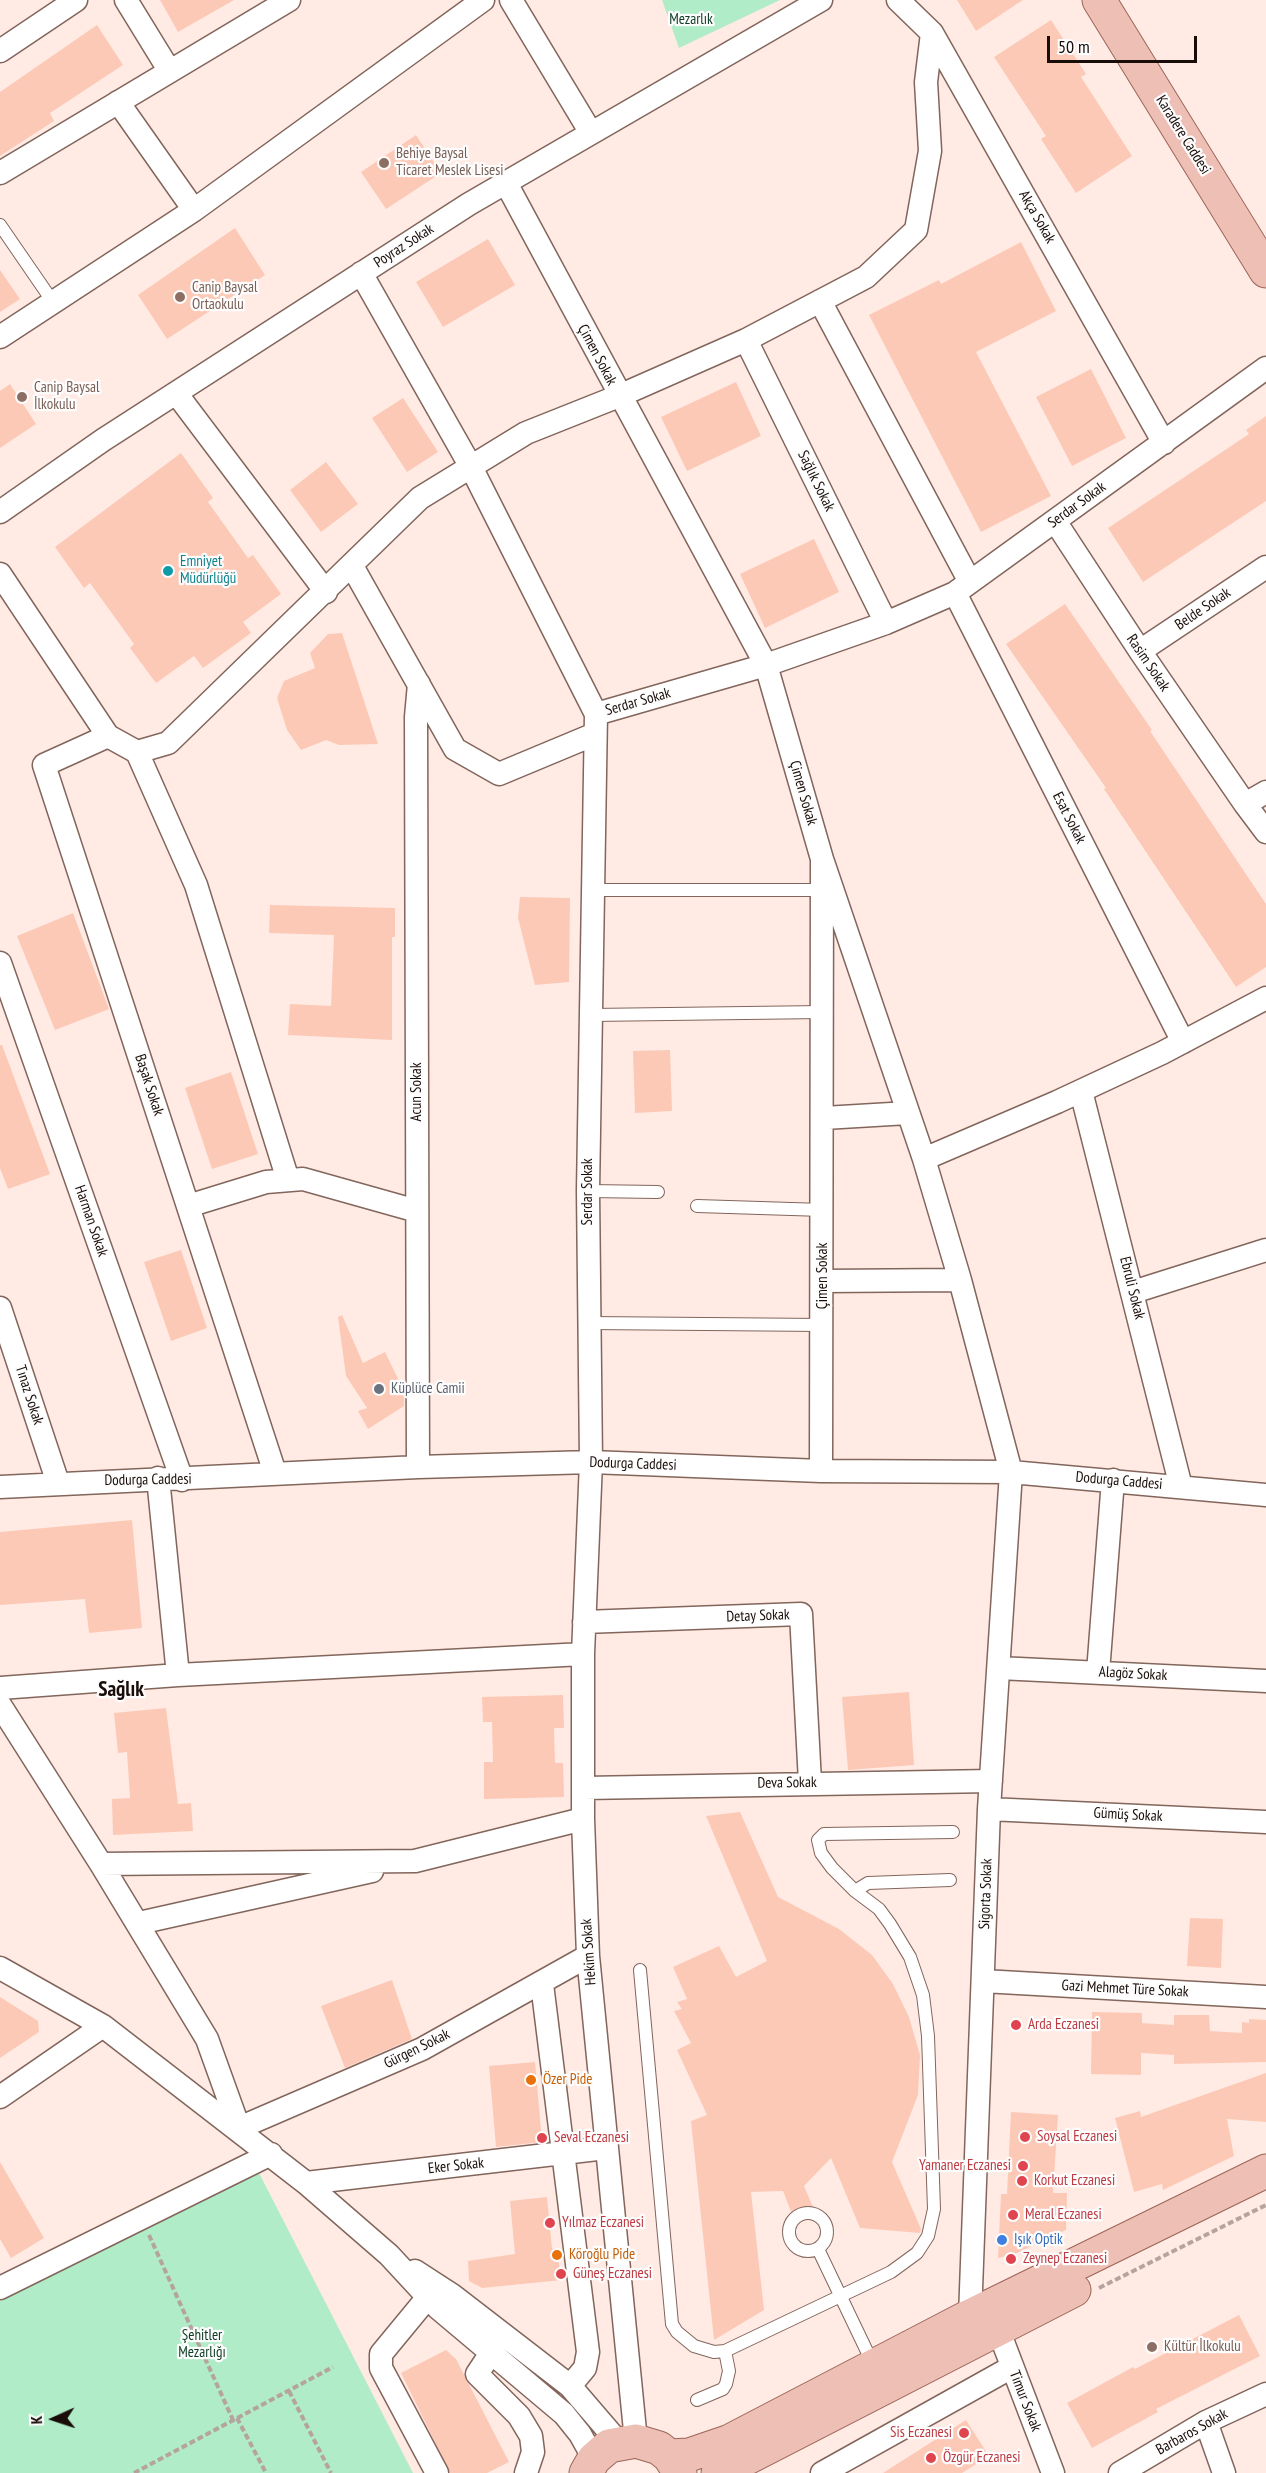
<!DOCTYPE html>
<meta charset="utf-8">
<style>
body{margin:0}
#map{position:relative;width:1266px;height:2473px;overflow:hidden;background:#ffebe4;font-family:"PT Sans Narrow",sans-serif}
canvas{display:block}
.north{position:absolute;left:24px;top:2389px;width:60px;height:60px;-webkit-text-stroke:4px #fdfdfd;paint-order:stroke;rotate:267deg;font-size:16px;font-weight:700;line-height:24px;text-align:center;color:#180d09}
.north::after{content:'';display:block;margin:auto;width:21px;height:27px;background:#180d09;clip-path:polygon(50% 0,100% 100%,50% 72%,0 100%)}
.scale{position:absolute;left:1047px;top:36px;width:150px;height:27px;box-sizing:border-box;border:3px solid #180d09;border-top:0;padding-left:8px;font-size:18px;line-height:21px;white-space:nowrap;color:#180d09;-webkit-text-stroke:4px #fdfdfd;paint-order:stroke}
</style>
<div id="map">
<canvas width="1266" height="2473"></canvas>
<div class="north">K</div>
<div class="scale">50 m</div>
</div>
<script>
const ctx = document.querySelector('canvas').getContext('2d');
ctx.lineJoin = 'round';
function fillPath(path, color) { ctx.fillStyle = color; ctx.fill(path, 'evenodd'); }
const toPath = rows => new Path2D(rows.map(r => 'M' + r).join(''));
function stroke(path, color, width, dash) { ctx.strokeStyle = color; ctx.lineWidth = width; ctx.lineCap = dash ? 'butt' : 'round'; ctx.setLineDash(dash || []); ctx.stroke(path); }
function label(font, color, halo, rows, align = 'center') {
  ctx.font = font + ' "PT Sans Narrow",sans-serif'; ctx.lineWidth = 4.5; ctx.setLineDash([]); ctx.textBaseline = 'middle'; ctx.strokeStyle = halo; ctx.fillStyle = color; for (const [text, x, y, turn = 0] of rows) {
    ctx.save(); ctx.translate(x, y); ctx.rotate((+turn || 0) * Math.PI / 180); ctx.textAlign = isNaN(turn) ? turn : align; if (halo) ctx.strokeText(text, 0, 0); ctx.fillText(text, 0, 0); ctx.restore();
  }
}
fillPath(toPath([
 [662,0,780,0,679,48],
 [259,2173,413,2473,0,2473,0,2301]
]), '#b0ecc7');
fillPath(toPath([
 [160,0,234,0,178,32],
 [957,0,1023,0,976,31],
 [1051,20,1086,74,1081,77,1132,156,1076,193,1041,139,1046,136,994,57],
 [97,25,123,65,50,113,54,121,0,156,0,92],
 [416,135,441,173,386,209,361,172],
 [235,228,265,275,167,339,138,295],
 [488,239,515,285,443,327,416,282],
 [1021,242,1056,311,976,352,1051,496,981,532,869,315,939,280,941,284],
 [0,270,20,299,0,312],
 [1091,369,1126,438,1072,466,1036,397],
 [736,382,761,436,687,471,661,417],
 [10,384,36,424,0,448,0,391],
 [403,398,438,452,407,472,372,418],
 [1266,416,1266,501,1143,582,1108,528,1249,434,1246,430],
 [181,453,213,498,208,502,248,558,253,555,281,594,243,622,251,633,203,668,194,656,156,683,130,648,134,644,90,583,84,588,55,547],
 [326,462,358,504,321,532,290,490],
 [814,539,839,592,765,628,740,574],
 [1065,604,1152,730,1150,731,1266,904,1266,967,1236,987,1104,789,1106,788,1006,644],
 [342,633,378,744,339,745,326,740,301,750,287,730,277,698,284,681,315,668,310,653,328,634],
 [520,897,570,898,569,982,535,985,518,918],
 [270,905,395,908,395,937,392,937,392,1040,288,1035,290,1004,331,1006,334,935,269,933],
 [73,913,109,1009,55,1030,17,936],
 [0,1045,2,1045,50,1174,8,1189,0,1168],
 [670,1050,672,1111,635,1113,633,1051],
 [231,1072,258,1154,212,1169,185,1088],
 [181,1250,207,1328,171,1341,144,1262],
 [342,1315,363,1363,385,1352,404,1391,404,1406,368,1429,358,1411,367,1408,346,1376,338,1317],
 [132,1520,142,1628,89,1633,85,1599,0,1605,0,1532],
 [909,1692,914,1765,848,1770,842,1697],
 [563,1695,564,1728,554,1728,555,1763,563,1763,564,1797,484,1799,484,1762,493,1762,492,1722,483,1722,482,1697],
 [166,1708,178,1804,191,1803,193,1831,113,1835,112,1799,130,1798,127,1752,118,1753,114,1713],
 [740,1812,778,1897,839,1929,872,1955,893,1984,909,2017,920,2055,918,2095,892,2162,921,2229,920,2233,860,2228,831,2158,804,2186,813,2207,792,2214,783,2191,751,2192,764,2310,714,2340,691,2121,707,2115,677,2050,691,2043,674,2011,682,2009,677,2002,687,1999,673,1967,719,1946,736,1977,767,1961,706,1816],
 [1190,1918,1223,1919,1221,1968,1187,1966],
 [392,1980,412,2039,345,2068,321,2006],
 [0,1997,38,2021,39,2032,0,2058],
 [1092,2012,1142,2013,1142,2023,1174,2025,1174,2015,1209,2015,1210,2031,1242,2033,1242,2022,1249,2023,1249,2019,1266,2020,1266,2062,1174,2064,1174,2055,1141,2053,1141,2075,1091,2074],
 [535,2062,542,2142,496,2147,489,2066],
 [1266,2073,1266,2122,1227,2119,1234,2156,1163,2190,1162,2184,1134,2192,1115,2118,1140,2111,1141,2117],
 [1011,2112,1058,2115,1053,2193,1067,2193,1066,2230,1015,2254,998,2258,1001,2194,1007,2194],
 [0,2162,44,2238,11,2258,0,2239],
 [547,2197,552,2249,556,2248,562,2280,482,2288,469,2281,468,2261,515,2254,510,2201],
 [1239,2315,1260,2356,1156,2409,1158,2412,1092,2448,1067,2403,1133,2367,1135,2369],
 [446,2350,456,2359,509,2462,487,2473,450,2473,401,2373],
 [966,2420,989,2456,962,2473,883,2473]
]), '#fdc9b7');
const service = toPath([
 [0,225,53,302],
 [593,890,823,890],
 [591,1015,823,1012],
 [588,1191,658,1192],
 [697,1206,823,1210],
 [589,1323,823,1325],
 [855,1891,868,1883,950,1880],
 [640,1970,672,2324,677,2332,694,2346,714,2352,725,2351,891,2272,917,2253,928,2236,934,2209,928,2036,923,1995,910,1957,890,1924,879,1909,855,1891,832,1868,821,1853,818,1840,824,1834,953,1832],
 '789 2232a19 19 0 1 1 38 0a19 19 0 1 1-38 0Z',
 [818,2249,873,2364],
 [697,2400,723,2389,726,2384,729,2371,725,2351]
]);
const minor = toPath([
 [126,0,169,70],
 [511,0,591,133],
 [898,0,932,33,1164,443],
 [0,51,76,0],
 [118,102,194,210,483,0],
 [0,173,289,0],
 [506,183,766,665,822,859,821,1471],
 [361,273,471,467,596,714],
 [820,301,970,582],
 [0,337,194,210],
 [746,340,886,623],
 [176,393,326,592],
 [0,512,103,440,469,204,821,0],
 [1055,521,1140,651,1245,804],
 [352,566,455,749,499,774,595,734],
 [0,574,108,736,137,752,168,743,420,498,526,433,619,396,746,340,866,277,916,230,930,151,926,82,932,33],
 [955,593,1183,1042],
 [1140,651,1266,567],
 [108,736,44,765,275,1473],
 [137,752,196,885,288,1180],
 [1266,792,1245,804,1266,832],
 [822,859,924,1159,960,1280,1011,1472,989,1809,970,2316],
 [0,963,182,1480],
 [1081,1091,1181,1487],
 [824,1118,908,1113],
 [924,1159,1057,1102,1162,1053,1266,998],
 [188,1206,266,1182,303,1179,417,1211],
 [823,1281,960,1280],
 [1133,1292,1266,1250],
 [0,1308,58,1483],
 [418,1467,416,717,419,684],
 [158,1478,178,1675],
 [0,1487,418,1467,591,1462,821,1471,1011,1472,1266,1495],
 [584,1622,801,1614,810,1782],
 [999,1668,1266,1681],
 [1098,1672,1113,1480],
 [0,1688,178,1675,583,1654],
 [0,1705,101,1864],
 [584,1788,991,1781],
 [989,1809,1266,1822],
 [583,1819,415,1861,101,1864,207,2039,239,2128,422,2049,588,1956],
 [139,1923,372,1871],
 [0,1968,103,2026,306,2183,389,2255,438,2308,564,2414,580,2434,594,2459],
 [983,1981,1266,1997],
 [542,1984,588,2352,585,2368,570,2386],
 [0,2097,103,2026],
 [306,2183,606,2148],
 [415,2271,452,2295,570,2386,619,2443],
 [0,2288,271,2154],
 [428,2297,381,2354,381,2368,437,2473],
 [998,2329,1053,2473],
 [491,2353,477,2374,519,2416,531,2436,533,2452,526,2473],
 [1206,2422,1224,2473],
 [636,2441,588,1956,583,1819,583,1654,591,1462,588,1191,596,714,766,665,886,623,955,593,1266,368],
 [822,2473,1012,2367],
 [1120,2473,1206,2422,1266,2394]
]);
const primary = toPath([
 [1099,0,1266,271],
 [669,2456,689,2455,730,2441,970,2316,1266,2171],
 [586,2473,594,2459,609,2446,636,2441,659,2448,669,2456,680,2473],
 [718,2473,1074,2290]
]);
stroke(service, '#82655b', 14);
stroke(minor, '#82655b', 25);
stroke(primary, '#9c6558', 35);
stroke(toPath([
 [149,2235,233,2420],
 [1099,2288,1266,2205],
 [289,2391,331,2473],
 [237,2418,266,2473],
 [134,2473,333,2367]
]), '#b5a49e', 4, [6, 3]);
stroke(service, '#fff', 12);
stroke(minor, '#fff', 22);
stroke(primary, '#eebfb5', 33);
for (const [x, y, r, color] of [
 [384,163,6,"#8d6e63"],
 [180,297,6,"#8d6e63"],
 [22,397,6,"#8d6e63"],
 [168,571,6,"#0f9aa8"],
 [379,1389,6,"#6b7280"],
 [1016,2025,6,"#e0444e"],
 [531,2080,6,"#e8710a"],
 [1025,2137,6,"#e0444e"],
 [542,2138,6,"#e0444e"],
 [1023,2166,6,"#e0444e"],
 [1022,2181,6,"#e0444e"],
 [1013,2215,6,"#e0444e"],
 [550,2223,6,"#e0444e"],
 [1002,2240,6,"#3f7fe0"],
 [557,2255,6,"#e8710a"],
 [1011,2259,6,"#e0444e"],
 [561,2274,6,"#e0444e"],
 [1152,2347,6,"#8d6e63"],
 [964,2433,6,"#e0444e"],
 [931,2458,6,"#e0444e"]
]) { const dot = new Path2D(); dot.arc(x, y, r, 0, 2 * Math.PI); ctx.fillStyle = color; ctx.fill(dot); stroke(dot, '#fdfdfd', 2); }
label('15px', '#0c3c24', '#fdfdfd', [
 ["Mezarlık",691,20],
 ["Şehitler",202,2336],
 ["Mezarlığı",202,2353]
]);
label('15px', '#180d09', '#fdfdfd', [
 ["Karadere Caddesi",1183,135,58],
 ["Akça Sokak",1037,217,60],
 ["Poyraz Sokak",404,246,-33],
 ["Çimen Sokak",597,355,62],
 ["Sağlık Sokak",816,481,64],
 ["Serdar Sokak",1077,505,-36],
 ["Belde Sokak",1203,609,-34],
 ["Rasim Sokak",1148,663,56],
 ["Serdar Sokak",638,702,-16],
 ["Çimen Sokak",803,793,74],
 ["Esat Sokak",1069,818,63],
 ["Başak Sokak",149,1085,72],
 ["Acun Sokak",417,1092,-90],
 ["Serdar Sokak",588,1192,-90],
 ["Harman Sokak",91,1221,71],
 ["Çimen Sokak",823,1276,-90],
 ["Ebruli Sokak",1132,1288,76],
 ["Tınaz Sokak",29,1395,72],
 ["Dodurga Caddesi",633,1464,2],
 ["Dodurga Caddesi",148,1480,-1],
 ["Dodurga Caddesi",1119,1481,5],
 ["Detay Sokak",758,1616,-2],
 ["Alagöz Sokak",1133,1674,3],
 ["Deva Sokak",787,1783,-1],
 ["Gümüş Sokak",1128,1815,3],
 ["Sigorta Sokak",986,1894,-88],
 ["Hekim Sokak",589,1952,-94],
 ["Gazi Mehmet Türe Sokak",1125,1989,3],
 ["Gürgen Sokak",417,2049,-26],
 ["Eker Sokak",456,2166,-6],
 ["Timur Sokak",1025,2401,69],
 ["Barbaros Sokak",1192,2432,-29]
]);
label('15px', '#785e54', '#fdfdfd', [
 ["Behiye Baysal",396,154],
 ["Ticaret Meslek Lisesi",396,171],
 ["Canip Baysal",192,288],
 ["Ortaokulu",192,305],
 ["Canip Baysal",34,388],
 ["İlkokulu",34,405],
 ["Kültür İlkokulu",1164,2347]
], 'left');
label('15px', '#0d838f', '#fdfdfd', [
 ["Emniyet",180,562],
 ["Müdürlüğü",180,579]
], 'left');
label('15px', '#5b616d', '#fdfdfd', [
 ["Küplüce Camii",391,1389]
], 'left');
label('15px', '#be3a42', '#fdfdfd', [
 ["Arda Eczanesi",1028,2025],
 ["Soysal Eczanesi",1037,2137],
 ["Seval Eczanesi",554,2138],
 ["Yamaner Eczanesi",1011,2166,"right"],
 ["Korkut Eczanesi",1034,2181],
 ["Meral Eczanesi",1025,2215],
 ["Yılmaz Eczanesi",562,2223],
 ["Zeynep Eczanesi",1023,2259],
 ["Güneş Eczanesi",573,2274],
 ["Sis Eczanesi",952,2433,"right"],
 ["Özgür Eczanesi",943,2458]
], 'left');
label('15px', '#c56008', '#fdfdfd', [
 ["Özer Pide",543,2080],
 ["Köroğlu Pide",569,2255]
], 'left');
label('15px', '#366cbe', '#fdfdfd', [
 ["Işık Optik",1014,2240]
], 'left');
label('bold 21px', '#180d09', '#fdfdfd', [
 ["Sağlık",121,1690]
]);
</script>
